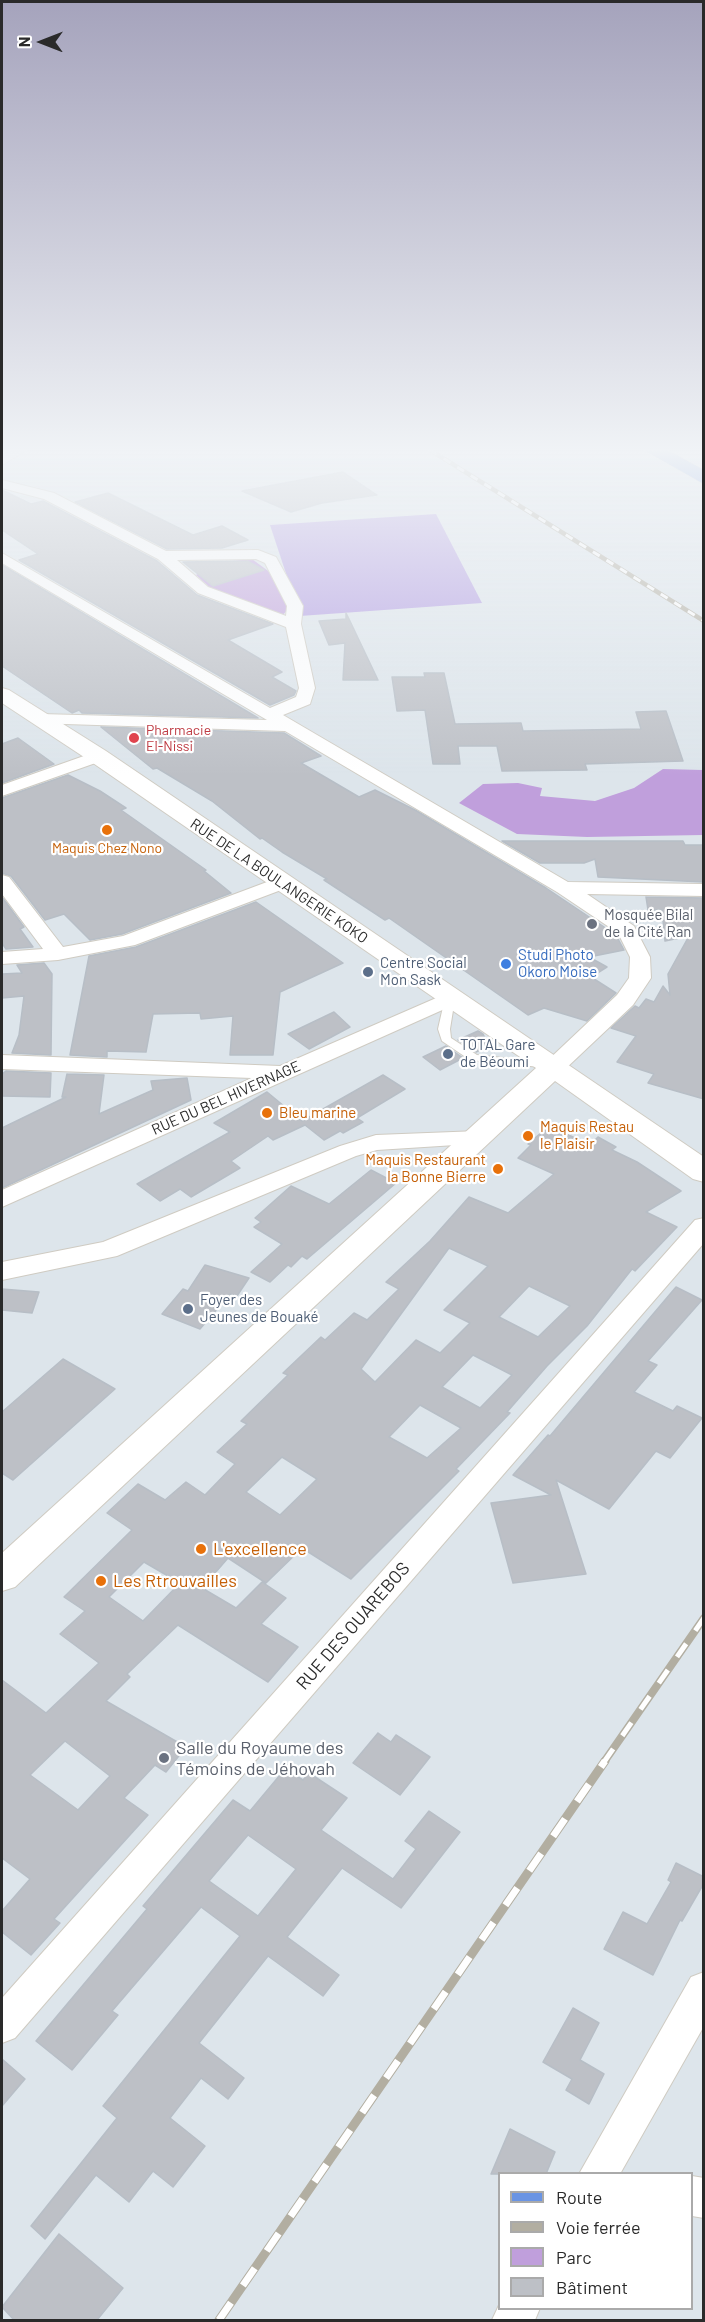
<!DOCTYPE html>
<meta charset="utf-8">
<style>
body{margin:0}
#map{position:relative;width:705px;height:2322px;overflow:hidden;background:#dde5eb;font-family:Barlow,sans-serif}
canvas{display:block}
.frame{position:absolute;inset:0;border:3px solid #2a2a2a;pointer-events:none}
.legend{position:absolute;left:498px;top:2172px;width:195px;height:138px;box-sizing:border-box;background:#fff;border:2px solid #aaa;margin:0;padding:8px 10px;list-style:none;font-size:18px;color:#2a2a2a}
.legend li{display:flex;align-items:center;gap:12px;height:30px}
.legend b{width:30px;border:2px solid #aaa}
.north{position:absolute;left:12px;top:12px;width:60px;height:60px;-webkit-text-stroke:4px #fff;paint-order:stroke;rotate:270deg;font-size:16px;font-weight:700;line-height:24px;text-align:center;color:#2a2a2a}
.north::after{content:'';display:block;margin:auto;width:21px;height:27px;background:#2a2a2a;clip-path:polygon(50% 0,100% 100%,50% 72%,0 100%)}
</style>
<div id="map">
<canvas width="705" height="2322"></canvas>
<div class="frame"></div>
<ul class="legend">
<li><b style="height:8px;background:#6a94e3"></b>Route</li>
<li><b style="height:8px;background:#b2aea1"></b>Voie ferrée</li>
<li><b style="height:16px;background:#c09fdc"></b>Parc</li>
<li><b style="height:16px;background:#bdc0c6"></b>Bâtiment</li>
</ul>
<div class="north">N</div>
</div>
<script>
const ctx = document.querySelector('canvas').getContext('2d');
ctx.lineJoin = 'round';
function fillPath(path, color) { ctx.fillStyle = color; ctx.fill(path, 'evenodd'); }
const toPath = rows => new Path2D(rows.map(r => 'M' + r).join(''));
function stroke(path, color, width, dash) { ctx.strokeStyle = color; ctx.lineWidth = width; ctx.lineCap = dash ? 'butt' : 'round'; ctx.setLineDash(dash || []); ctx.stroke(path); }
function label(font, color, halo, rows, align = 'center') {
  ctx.font = font + ' Barlow,sans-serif'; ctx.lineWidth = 4.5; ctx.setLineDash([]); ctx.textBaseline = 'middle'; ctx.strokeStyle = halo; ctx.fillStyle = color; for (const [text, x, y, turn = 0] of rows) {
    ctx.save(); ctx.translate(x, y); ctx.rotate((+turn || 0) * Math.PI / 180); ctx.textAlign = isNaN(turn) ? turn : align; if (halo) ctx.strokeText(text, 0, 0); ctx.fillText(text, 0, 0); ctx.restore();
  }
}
fillPath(toPath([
 [252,559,279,579,291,606,279,619,217,594,196,575,207,568,232,561],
 [663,769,703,770,703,835,587,837,517,834,459,803,483,784,518,783,542,788,540,796,595,801,634,788]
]), '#c09fdc');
fillPath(toPath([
 [436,514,482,603,300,616,270,525]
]), '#b29ce2');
const building = toPath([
 [343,472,377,495,322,503,291,512,242,491,343,472],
 [2,490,31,504,43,501,157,561,197,595,273,624,228,640,282,672,272,677,296,691,294,695,270,705,19,560,38,554,2,530,2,490],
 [108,493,193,535,222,526,248,540,222,548,167,549,75,502,108,493],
 [247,561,264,570,213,586,183,562,247,561],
 [2,565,258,718,82,713,79,710,72,713,2,666,2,565],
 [346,613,349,619,378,680,343,680,345,643,329,645,319,621,346,619,346,613],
 [424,673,444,673,455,724,521,723,523,731,641,729,636,712,666,711,683,761,585,764,587,770,502,771,497,746,458,746,460,764,433,764,425,710,397,711,392,677,425,677,424,673],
 [101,727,284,733,321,756,301,763,359,797,375,790,415,810,546,888,616,935,624,950,589,957,607,967,591,977,616,993,587,1021,544,1008,528,1015,389,918,385,920,324,880,327,879,282,852,262,838,260,839,212,801,157,768,153,769,101,727],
 [18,738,54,764,2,783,2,744,18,738],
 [68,775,100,791,126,808,121,810,206,870,204,871,231,893,122,934,90,940,64,914,45,920,11,876,2,873,2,798,68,775],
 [502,841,683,841,685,845,704,845,704,882,598,877,595,859,584,863,540,863,502,841],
 [2,897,24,927,20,929,33,947,6,949,2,943,2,897],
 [646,897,704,898,704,1099,648,1083,654,1074,617,1062,636,1036,611,1028,635,1006,639,1008,646,999,654,1002,663,986,670,995,668,974,689,936,665,941,662,910,648,910,646,897],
 [256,902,343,963,280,992,273,1055,230,1055,233,1016,201,1019,200,1013,153,1014,146,1052,107,1051,107,1057,70,1055,89,956,136,947,256,902],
 [44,963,52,974,51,1055,12,1053,19,1035,24,996,2,998,2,974,22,973,17,965,44,963],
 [334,1012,350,1027,309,1049,288,1034,334,1012],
 [478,1031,483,1034,489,1046,476,1052,458,1040,478,1031],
 [446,1046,463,1058,440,1070,423,1057,446,1046],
 [6,1071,51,1073,50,1097,2,1096,2,1074,6,1071],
 [67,1074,104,1075,99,1114,153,1090,151,1081,187,1078,191,1100,2,1188,2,1128,66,1097,62,1097,67,1074],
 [383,1075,405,1089,357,1118,363,1122,343,1133,340,1131,324,1140,305,1125,273,1140,268,1136,231,1161,240,1168,191,1197,180,1189,160,1201,137,1184,230,1132,214,1123,267,1092,302,1121,383,1075],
 [549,1126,590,1145,598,1137,616,1147,612,1150,637,1162,681,1191,646,1212,677,1227,635,1271,632,1269,587,1326,547,1366,507,1412,510,1413,456,1469,459,1471,351,1579,302,1548,266,1583,228,1558,202,1588,236,1608,262,1582,286,1598,261,1624,298,1647,268,1682,178,1625,127,1674,130,1677,106,1701,186,1747,166,1772,155,1765,124,1798,148,1815,54,1919,60,1923,31,1955,2,1932,2,1911,30,1879,2,1858,2,1680,46,1713,99,1663,60,1634,85,1611,64,1597,132,1530,107,1513,138,1484,165,1500,186,1482,205,1495,235,1464,217,1452,247,1424,241,1421,288,1375,283,1373,321,1337,325,1340,354,1313,367,1320,399,1289,386,1282,430,1241,469,1197,508,1213,554,1174,518,1158,531,1145,528,1144,549,1126],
 [449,1248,488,1266,444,1310,470,1323,440,1353,416,1340,375,1382,361,1369,449,1248],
 [529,1286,570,1306,538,1337,499,1317,529,1286],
 [473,1355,512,1375,480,1408,442,1387,473,1355],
 [420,1405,461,1428,427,1458,389,1437,420,1405],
 [282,1457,317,1479,280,1515,246,1492,282,1457],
 [144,1562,180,1583,143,1621,109,1597,144,1562],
 [65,1741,110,1776,78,1810,30,1775,65,1741],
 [371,1170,396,1183,307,1259,302,1256,291,1267,288,1265,270,1282,251,1272,282,1244,254,1227,261,1222,255,1218,291,1186,329,1204,371,1170],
 [205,1265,249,1278,237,1296,230,1294,200,1329,162,1314,183,1289,188,1291,205,1265],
 [676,1287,702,1300,648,1361,657,1365,634,1392,673,1411,677,1406,702,1418,670,1458,656,1451,609,1509,556,1480,586,1574,513,1583,491,1503,551,1495,513,1475,548,1435,550,1436,676,1287],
 [2,1289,39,1292,32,1313,2,1310,2,1289],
 [63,1359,115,1389,13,1480,2,1473,2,1412,63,1359],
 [378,1733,391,1742,396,1735,430,1757,400,1795,353,1763,378,1733],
 [285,1769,303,1780,309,1773,347,1798,321,1830,393,1879,416,1849,405,1841,429,1811,460,1832,401,1908,342,1868,287,1937,339,1975,323,1996,268,1956,199,2043,244,2078,228,2099,201,2078,170,2118,205,2146,173,2187,153,2171,129,2202,96,2175,45,2239,31,2226,117,2118,103,2106,240,1936,201,1907,112,2011,118,2015,72,2070,36,2041,147,1909,143,1906,233,1800,250,1811,285,1769],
 [248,1835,296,1869,258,1916,209,1881,248,1835],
 [676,1863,704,1877,704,1883,682,1921,680,1920,653,1975,604,1949,623,1912,647,1924,671,1882,668,1880,676,1863],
 [573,2008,599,2023,580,2060,604,2074,589,2104,566,2090,572,2079,543,2062,573,2008],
 [2,2059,25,2079,2,2106,2,2059],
 [510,2129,555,2152,546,2174,491,2174,510,2129],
 [59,2234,123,2288,97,2320,14,2320,2,2307,59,2234]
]);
fillPath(building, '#bdc0c6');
stroke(building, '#b7bec6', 1.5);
const service = toPath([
 [450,995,455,998,450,1029,451,1038,477,1055,546,1063,550,1064,552,1066,550,1068,470,1060,442,1041,438,1029,445,998,450,995]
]);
const minor = toPath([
 [11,450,27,450,2,465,2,456,11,450],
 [2,480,54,493,166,551,258,550,276,557,303,606,301,624,315,688,310,704,283,715,568,882,704,884,704,896,587,894,634,926,650,957,651,978,633,1005,562,1072,546,1072,543,1067,546,1062,617,995,629,978,630,957,618,933,557,892,285,731,34,723,31,719,40,714,267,720,2,563,2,553,270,708,296,697,299,688,286,627,198,593,158,559,44,499,2,488,2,480],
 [256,559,265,563,287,606,286,616,208,587,177,560,256,559],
 [98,751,104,752,107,756,104,760,2,796,2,785,98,751],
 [2,875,9,877,63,947,123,936,275,879,282,877,289,879,292,883,289,887,135,945,58,960,2,964,2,952,43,949,2,894,2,875],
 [450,992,458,993,461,998,458,1003,2,1207,2,1190,252,1078,2,1069,2,1055,280,1066,450,992],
 [479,1131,487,1133,491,1138,487,1143,377,1150,356,1156,117,1256,2,1280,2,1262,103,1242,340,1146,376,1135,479,1131],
 [704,1218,704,1243,15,2038,2,2043,2,1998,695,1220,704,1218],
 [704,1972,704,2026,620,2174,579,2174,691,1977,704,1972],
 [692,2176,704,2178,704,2218,692,2216,692,2176],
 [500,2303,500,2308,540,2308,535,2320,492,2320,500,2303]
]);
const tertiary = toPath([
 [2,688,9,690,106,751,704,1157,704,1182,693,1179,555,1081,15,1587,2,1591,2,1553,536,1068,90,761,2,703,2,688]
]);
const primary = toPath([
 [644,450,667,450,704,470,704,484,644,450]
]);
stroke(service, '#cfcbc2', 2);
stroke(minor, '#cfcbc2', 2);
stroke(tertiary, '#cfcbc2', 2);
stroke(primary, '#c3c3c3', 1);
fillPath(service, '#fff');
fillPath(minor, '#fff');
fillPath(tertiary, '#fff');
fillPath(primary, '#6a94e3');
const railFar2 = toPath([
 [430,450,704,621]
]);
const railFar1 = toPath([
 [604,1762,704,1618]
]);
const rail = toPath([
 [219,2320,605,1761]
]);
stroke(railFar2, '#b2aea1', 4.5);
stroke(railFar1, '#b2aea1', 8);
stroke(rail, '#b2aea1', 9);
stroke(railFar2, '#fff', 3, [8]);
stroke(railFar1, '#fff', 5, [16]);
stroke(rail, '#fff', 7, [21]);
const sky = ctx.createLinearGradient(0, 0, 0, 776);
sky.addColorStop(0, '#a5a3bc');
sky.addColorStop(0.58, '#f0f3f6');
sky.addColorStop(1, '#f0f3f600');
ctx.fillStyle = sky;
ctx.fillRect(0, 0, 705, 776);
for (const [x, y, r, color] of [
 [134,738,6,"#e0444e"],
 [107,830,6,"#e8710a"],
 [592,924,6,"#6b7280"],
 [506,964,6,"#3f7fe0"],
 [368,972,6,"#5c6f8a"],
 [448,1054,6,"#5c6f8a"],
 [267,1113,6,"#e8710a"],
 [528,1136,6,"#e8710a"],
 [498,1169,6,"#e8710a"],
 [188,1309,6,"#5c6f8a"],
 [201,1549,6,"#e8710a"],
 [101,1581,6,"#e8710a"],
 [164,1758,6,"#6b7280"]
]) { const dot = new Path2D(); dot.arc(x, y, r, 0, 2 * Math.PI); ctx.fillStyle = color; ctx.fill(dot); stroke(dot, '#fff', 2); }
label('14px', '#be3a42', '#fff', [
 ["Pharmacie",146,730],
 ["El-Nissi",146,746]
], 'left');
label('14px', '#c56008', '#fff', [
 ["Maquis Chez Nono",107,848]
]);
label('15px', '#2a2a2a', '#fff', [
 ["RUE DE LA BOULANGERIE KOKO",279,881,34],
 ["RUE DU BEL HIVERNAGE",226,1098,-24]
]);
label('15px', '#5b616d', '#fff', [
 ["Mosquée Bilal",604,915],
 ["de la Cité Ran",604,932]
], 'left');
label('15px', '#366cbe', '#fff', [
 ["Studi Photo",518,955],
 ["Okoro Moise",518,972]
], 'left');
label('15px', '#4e5e75', '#fff', [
 ["Centre Social",380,963],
 ["Mon Sask",380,980],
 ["TOTAL Gare",460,1045],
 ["de Béoumi",460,1062],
 ["Foyer des",200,1300],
 ["Jeunes de Bouaké",200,1317]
], 'left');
label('15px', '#c56008', '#fff', [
 ["Bleu marine",279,1113],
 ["Maquis Restau",540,1127],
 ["le Plaisir",540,1144],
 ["Maquis Restaurant",486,1160,"right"],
 ["la Bonne Bierre",486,1177,"right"]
], 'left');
label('18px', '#c56008', '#fff', [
 ["L'excellence",213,1549],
 ["Les Rtrouvailles",113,1581]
], 'left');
label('18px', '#2a2a2a', '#fff', [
 ["RUE DES OUAREBOS",353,1626,-49]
]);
label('18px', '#5b616d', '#fff', [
 ["Salle du Royaume des",176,1748],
 ["Témoins de Jéhovah",176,1769]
], 'left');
</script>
